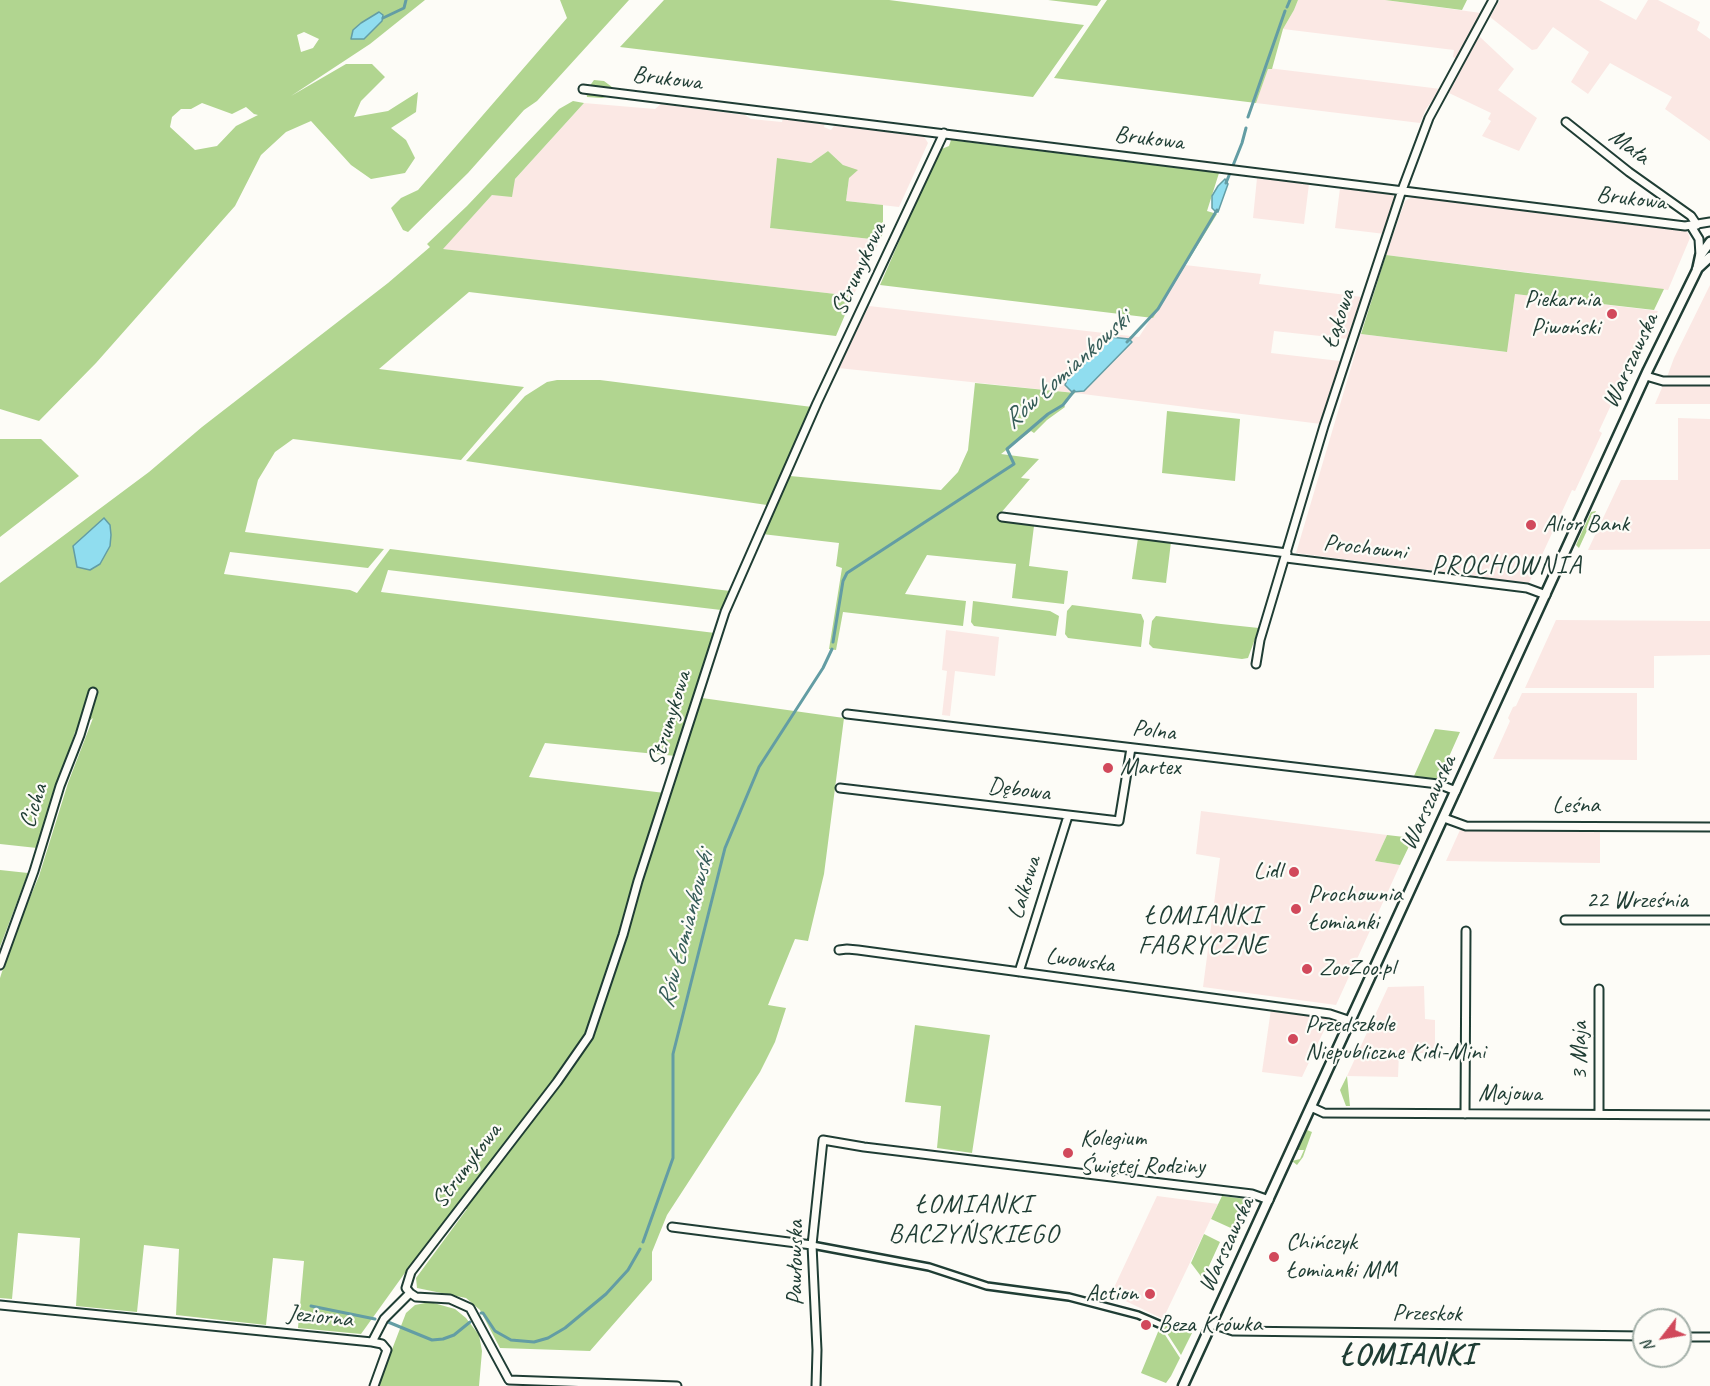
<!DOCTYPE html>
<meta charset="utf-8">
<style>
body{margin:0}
#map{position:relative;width:1710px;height:1386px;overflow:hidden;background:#fdfcf7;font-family:Caveat,sans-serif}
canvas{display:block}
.north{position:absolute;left:1632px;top:1308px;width:60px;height:60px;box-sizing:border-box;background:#fdfcf7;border:2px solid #a4b0a9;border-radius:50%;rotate:239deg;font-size:16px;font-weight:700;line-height:24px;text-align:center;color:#1f3d34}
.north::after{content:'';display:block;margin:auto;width:21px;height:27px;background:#d1495b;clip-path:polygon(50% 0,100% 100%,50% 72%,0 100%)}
</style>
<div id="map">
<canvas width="1710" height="1386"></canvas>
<div class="north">N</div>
</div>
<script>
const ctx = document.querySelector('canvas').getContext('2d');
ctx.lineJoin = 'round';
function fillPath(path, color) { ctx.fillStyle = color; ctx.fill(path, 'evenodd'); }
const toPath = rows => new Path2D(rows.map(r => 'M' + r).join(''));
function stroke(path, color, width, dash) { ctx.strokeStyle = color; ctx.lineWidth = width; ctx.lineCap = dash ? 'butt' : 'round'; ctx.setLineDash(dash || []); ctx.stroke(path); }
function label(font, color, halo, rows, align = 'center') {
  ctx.font = font + ' Caveat,sans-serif'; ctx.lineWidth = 4.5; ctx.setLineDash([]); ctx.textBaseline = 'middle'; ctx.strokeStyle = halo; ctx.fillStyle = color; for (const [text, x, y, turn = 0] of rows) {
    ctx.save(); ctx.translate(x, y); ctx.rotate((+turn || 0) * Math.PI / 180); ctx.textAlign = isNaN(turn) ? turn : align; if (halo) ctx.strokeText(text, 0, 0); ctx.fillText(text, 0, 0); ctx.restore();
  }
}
fillPath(toPath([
 [1298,0,1385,0,1481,13,1458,59,1453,57,1454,50,1283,29,1294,10],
 [1500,0,1599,0,1636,20,1648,0,1658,0,1700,22,1697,30,1710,39,1710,141,1665,109,1672,97,1610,63,1588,94,1571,82,1589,52,1553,27,1537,49,1532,50,1490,17],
 [1479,36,1514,69,1498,90,1537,118,1519,151,1482,136,1491,121,1488,119,1491,113,1449,93],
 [1268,68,1441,89,1426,109,1420,123,1256,103],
 [584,103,655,109,661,104,745,115,751,119,782,122,783,118,825,123,824,127,831,130,834,126,923,135,928,143,899,207,846,201,849,178,843,165,828,151,811,163,778,158,770,228,880,240,853,296,442,249,492,195,515,179],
 [1257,178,1309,184,1304,224,1253,218],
 [1340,188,1392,194,1396,200,1385,234,1335,228],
 [1412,197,1687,231,1690,238,1668,290,1386,255,1405,201],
 [1185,265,1261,274,1259,284,1362,297,1348,339,1274,331,1271,353,1340,361,1321,424,1075,393,838,368,869,306,1139,337],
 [1710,285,1710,377,1667,377,1674,358],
 [1515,294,1658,311,1638,353,1635,353,1599,431,1602,433,1575,491,1572,490,1529,583,1296,553,1361,334,1506,352],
 [1664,383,1710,383,1710,404,1655,404],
 [1678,418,1710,419,1710,549,1588,550,1621,480,1678,480],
 [1556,620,1710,621,1710,655,1654,656,1654,688,1525,688],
 [946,630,999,637,995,676,955,671,950,716,942,715,947,671,942,670],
 [1522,693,1637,693,1637,760,1493,759,1510,721,1508,718,1513,707,1516,706],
 [1201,811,1387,835,1375,861,1400,865,1336,1005,1203,987,1220,858,1196,854],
 [1460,830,1600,830,1600,863,1446,861],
 [1424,986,1425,1019,1435,1020,1435,1053,1399,1053,1398,1077,1347,1076,1388,987],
 [1271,1009,1326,1017,1327,1019,1328,1022,1302,1077,1262,1072],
 [1157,1196,1218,1204,1163,1319,1111,1294]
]), '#fbe8e4');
fillPath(toPath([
 [0,0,425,0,370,44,291,96,346,64,372,64,385,77,361,101,354,117,388,111,418,92,416,112,391,128,406,140,415,158,405,173,371,179,351,165,311,121,286,132,261,155,235,206,96,363,39,421,0,409],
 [304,32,319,39,313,48,301,52,297,35],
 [202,103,232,114,246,107,254,114,258,115,236,126,217,146,195,150,170,127,172,117,181,109,191,109],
 [560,0,629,0,537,101,524,110,468,173,408,232,403,230,391,208,401,198,418,190,567,18],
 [664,0,889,0,1084,25,1033,97,620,47],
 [1048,0,1101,0,1097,6],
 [1107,0,1298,0,1294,10,1283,29,1272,69,1268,69,1256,103,1054,78],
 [1385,0,1467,0,1462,10],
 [594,80,604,81,612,87,611,96,602,98,587,97,586,91],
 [573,101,584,103,515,179,512,197,492,195,443,249,853,296,836,336,469,292,379,369,524,387,461,460,293,439,275,452,258,480,245,532,384,549,368,568,230,552,224,574,350,590,357,593,390,549,730,591,721,610,388,570,381,592,715,633,676,756,545,743,529,777,665,793,587,1035,429,1245,407,1270,361,1334,298,1328,304,1261,273,1258,266,1325,176,1315,179,1249,144,1245,137,1312,76,1306,80,1238,18,1233,12,1299,0,1298,0,978,11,943,39,876,68,783,93,718,75,732,37,848,0,844,0,583,149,472,202,427,388,283,430,247,427,244,467,206,559,109],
 [951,140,1219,173,1207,211,1217,214,1153,318,880,285,939,150,949,146],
 [828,151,843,165,858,170,849,178,846,201,883,205,883,233,880,240,770,228,777,158,811,163],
 [1386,255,1528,273,1664,289,1654,310,1515,294,1507,352,1361,334],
 [557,380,600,380,812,407,767,505,466,461,525,396,547,382],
 [975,383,1075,393,1063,403,1065,407,1047,420,1034,433,1031,431,1001,454,1039,459,1021,478,1030,479,1000,514,999,521,1034,526,1029,566,1068,571,1064,604,1012,598,1016,564,927,555,905,594,966,601,963,626,843,612,836,650,829,649,842,568,836,566,839,543,762,534,790,476,941,490,958,472,968,450],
 [1167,411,1240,419,1235,481,1162,473],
 [0,439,41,439,79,476,0,537],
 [1596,511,1579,548,1576,545,1591,512],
 [1138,538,1171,542,1166,583,1132,579],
 [973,601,1050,611,1059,616,1056,636,974,626,971,622],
 [1072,605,1141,614,1144,621,1141,647,1068,638,1065,634,1067,611],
 [1156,616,1221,624,1259,628,1248,658,1242,659,1153,648,1149,644,1152,621],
 [702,698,844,718,824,874,808,941,795,939,768,1005,786,1008,775,1042,760,1072,667,1215,652,1252,652,1280,590,1351,500,1348,480,1310,466,1298,417,1288,416,1278,467,1209,463,1208,592,1038,654,841],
 [1435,729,1460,732,1439,779,1414,776],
 [1387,835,1413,838,1400,865,1375,861],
 [0,870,28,873,0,947],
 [915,1025,990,1035,972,1153,937,1148,941,1106,905,1102],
 [1347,1076,1350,1106,1346,1106,1340,1090],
 [1307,1130,1312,1132,1303,1157,1297,1165,1292,1161,1300,1159,1304,1150,1297,1150],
 [1222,1196,1246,1199,1233,1229,1211,1219],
 [1204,1234,1220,1242,1203,1279,1191,1263],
 [430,1302,455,1309,466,1318,479,1335,482,1351,479,1386,378,1386,406,1313,415,1305],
 [1163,1319,1192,1333,1181,1355,1161,1324],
 [1160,1327,1180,1358,1171,1376,1166,1383,1141,1373]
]), '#b1d590');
const water = toPath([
 [379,12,383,15,382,21,364,39,351,39,353,30,361,23,379,12],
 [1225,179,1228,184,1218,212,1216,212,1212,208,1212,196,1218,186,1225,179],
 [1110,337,1129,339,1132,342,1084,391,1072,392,1065,385,1067,380,1100,341,1110,337],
 [104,518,110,525,111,535,110,546,100,564,90,570,77,567,73,546,104,518]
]);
fillPath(water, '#90ddef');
stroke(water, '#639da4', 1.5);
stroke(toPath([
 [1287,7,1290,0],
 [383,18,404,8,406,0],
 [1248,117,1285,11],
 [1226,183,1242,143,1246,128],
 [1127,342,1158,309,1217,210],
 [833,642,843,581,847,573,1014,464,1007,449,1048,414,1063,405,1074,391],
 [643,1242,673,1158,673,1054,725,848,759,767,823,668,832,649],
 [311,1306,375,1319],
 [481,1313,483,1313,495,1331,511,1340,534,1342,548,1338,565,1328,606,1294,628,1270,640,1249],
 [388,1322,432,1340,443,1339,454,1335,470,1322]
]), '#639da4', 3);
const pedestrian = toPath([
 [812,1245,929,1267,987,1286,1069,1297,1138,1315,1159,1324]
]);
const minor = toPath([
 [583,89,1685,226,1710,222],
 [1566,122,1629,172,1691,216,1697,225],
 [1691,226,1699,239,1700,256],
 [1646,376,1663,381,1710,381],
 [1002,517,1287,553],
 [1286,558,1527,588,1546,595],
 [1256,664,1260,640,1324,426,1402,190,1429,118,1493,0],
 [847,714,1438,784,1456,791],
 [840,788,1119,821,1131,748],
 [1444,818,1466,826,1710,827],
 [1565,920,1710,920],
 [839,950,847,949,858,950,1330,1014,1351,1021],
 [0,965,34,871,60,786,80,735,93,692],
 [1019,972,1068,816],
 [1311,1107,1324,1113,1710,1115],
 [1465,1114,1466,931],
 [1599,1114,1599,989],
 [672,1227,812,1245],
 [410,1293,406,1288,411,1272,557,1082,589,1036,623,935,638,881,725,612,817,403,944,133],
 [0,1305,372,1342,384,1319,410,1293,416,1297,450,1299,470,1308,509,1380,677,1386],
 [1212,1324,1233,1331,1644,1336],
 [1680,1337,1710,1337],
 [372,1342,382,1344,387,1350,374,1386],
 [816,1386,817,1350,812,1245,823,1140,864,1147,1252,1194,1269,1200]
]);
const tertiary = toPath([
 [1697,269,1710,257],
 [1183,1386,1648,370,1697,270,1700,256,1710,242]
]);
stroke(pedestrian, '#1f3d34', 10);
stroke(minor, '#1f3d34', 11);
stroke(tertiary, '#1f3d34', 13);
stroke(pedestrian, '#fdfcf7', 5);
stroke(minor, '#fdfcf7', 7);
stroke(tertiary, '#fdfcf7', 8);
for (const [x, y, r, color] of [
 [1612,314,6,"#d1495b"],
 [1531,525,6,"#d1495b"],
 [1108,768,6,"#d1495b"],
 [1294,872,6,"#d1495b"],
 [1296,909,6,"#d1495b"],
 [1307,969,6,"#d1495b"],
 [1293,1039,6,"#d1495b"],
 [1068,1153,6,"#d1495b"],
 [1274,1257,6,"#d1495b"],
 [1150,1294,6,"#d1495b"],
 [1146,1325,6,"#d1495b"]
]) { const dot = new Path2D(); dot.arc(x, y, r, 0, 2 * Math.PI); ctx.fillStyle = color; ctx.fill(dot); stroke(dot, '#fdfcf7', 2); }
label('24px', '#1f3d34', '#fdfcf7', [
 ["Brukowa",667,79,7],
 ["Brukowa",1149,139,7],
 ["Mała",1629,147,37],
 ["Brukowa",1631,199,7],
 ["Strumykowa",859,269,-65],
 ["Łąkowa",1339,319,-72],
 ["Warszawska",1631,361,-65],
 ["Prochowni",1365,548,7],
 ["Strumykowa",670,719,-73],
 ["Polna",1154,731,7],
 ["Dębowa",1019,790,7],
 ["Warszawska",1429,803,-65],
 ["Cicha",34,806,-72],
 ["Leśna",1576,806],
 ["Lalkowa",1025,888,-73],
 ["22 Września",1637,901],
 ["Lwowska",1080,961,8],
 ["3 Maja",1580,1051,-90],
 ["Majowa",1510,1094],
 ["Strumykowa",467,1166,-53],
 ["Warszawska",1227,1245,-65],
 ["Pawłowska",796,1263,-90],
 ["Przeskok",1427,1314,1],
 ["Jeziorna",320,1317,6]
]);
label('24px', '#1f3d34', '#fdfcf7', [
 ["Piekarnia",1600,300,"right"],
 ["Piwoński",1600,328,"right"],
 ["Alior Bank",1543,525],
 ["Martex",1120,768],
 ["Lidl",1282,872,"right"],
 ["Prochownia",1308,895],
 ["Łomianki",1308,923],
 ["ZooZoo.pl",1319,969],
 ["Przedszkole",1305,1025],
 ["Niepubliczne Kidi-Mini",1305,1053],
 ["Kolegium",1080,1139],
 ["Świętej Rodziny",1080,1167],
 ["Chińczyk",1286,1243],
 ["Łomianki MM",1286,1271],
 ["Action",1138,1294,"right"],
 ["Beza Krówka",1158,1325]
], 'left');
label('italic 26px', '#365d59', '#fdfcf7', [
 ["Rów Łomiankowski",1067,371,-42],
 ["Rów Łomiankowski",686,930,-75]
]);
ctx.letterSpacing = '1.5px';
label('26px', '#1f3d34', '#fdfcf7', [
 ["PROCHOWNIA",1507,566],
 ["ŁOMIANKI",1203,916],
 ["FABRYCZNE",1203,946],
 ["ŁOMIANKI",974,1205],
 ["BACZYŃSKIEGO",974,1235]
]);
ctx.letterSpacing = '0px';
ctx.letterSpacing = '1.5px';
label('bold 30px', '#1f3d34', '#fdfcf7', [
 ["ŁOMIANKI",1408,1356]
]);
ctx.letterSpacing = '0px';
</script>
